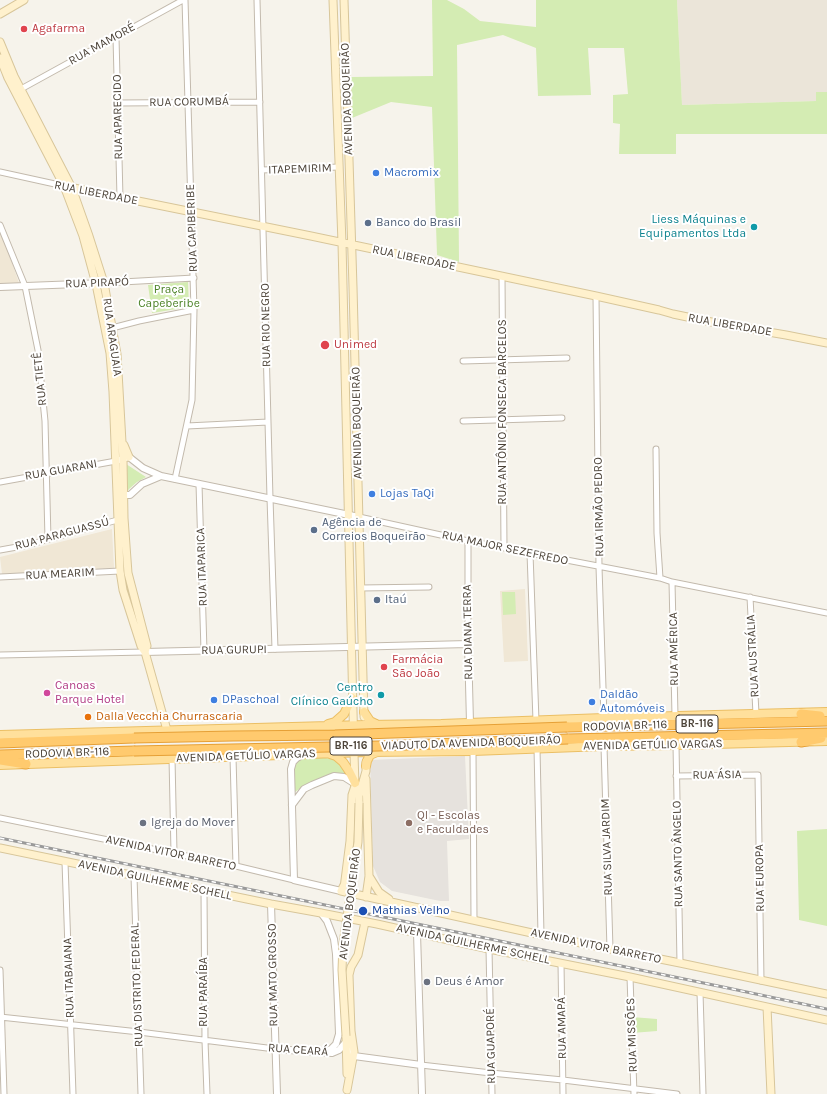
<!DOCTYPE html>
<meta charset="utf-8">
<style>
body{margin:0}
canvas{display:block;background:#f6f3eb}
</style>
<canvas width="827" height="1094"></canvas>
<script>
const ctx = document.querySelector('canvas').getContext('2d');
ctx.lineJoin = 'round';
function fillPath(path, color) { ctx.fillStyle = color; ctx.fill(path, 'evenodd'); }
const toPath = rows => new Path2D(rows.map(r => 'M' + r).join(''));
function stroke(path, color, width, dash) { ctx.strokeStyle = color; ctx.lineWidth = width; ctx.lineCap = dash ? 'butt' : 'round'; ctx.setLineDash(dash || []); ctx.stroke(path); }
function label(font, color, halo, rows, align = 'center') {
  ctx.font = font + ' Karla,sans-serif'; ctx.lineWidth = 4; ctx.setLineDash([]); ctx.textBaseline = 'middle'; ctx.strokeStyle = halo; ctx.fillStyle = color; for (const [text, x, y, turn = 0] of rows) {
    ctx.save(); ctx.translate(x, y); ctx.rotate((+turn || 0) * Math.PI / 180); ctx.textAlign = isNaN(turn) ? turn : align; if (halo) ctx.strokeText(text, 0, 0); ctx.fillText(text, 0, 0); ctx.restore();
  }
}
fillPath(toPath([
 [677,0,827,0,827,92,816,92,816,101,682,105]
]), '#ebe5d9');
fillPath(toPath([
 [465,756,469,839,447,841,449,901,440,901,392,891,380,882,373,866,370,760]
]), '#e6e2dd');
fillPath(toPath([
 [0,231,2,234,19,283,0,285],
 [112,529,114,568,2,574,0,557],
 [525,589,528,661,504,662,500,591]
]), '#f0e7d5');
fillPath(toPath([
 [432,0,447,0,464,9,480,21,536,27,536,0,677,0,682,105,816,101,816,92,827,92,827,134,676,134,676,154,619,154,620,124,613,123,613,95,628,94,624,48,588,48,591,95,538,96,536,48,503,35,457,45,459,262,437,255,432,107,391,102,352,118,351,77,433,76],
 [188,282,189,307,152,313,148,285],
 [126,464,146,477,137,482,129,489,126,494],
 [502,592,515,592,516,614,503,615],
 [307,758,325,758,333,759,339,762,344,768,346,776,332,774,326,776,305,785,295,792,293,772,295,765,298,761,302,759],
 [827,829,827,926,799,920,797,831],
 [632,1017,657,1019,657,1031,632,1033]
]), '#d4ecb3');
const minor = toPath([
 [257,0,270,498,275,649],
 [116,37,120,198],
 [21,89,183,0],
 [118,103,260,102],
 [262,170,339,167],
 [0,172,64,186],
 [0,225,25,286,38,350,45,421,48,539],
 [502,276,504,548],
 [104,283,194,278],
 [596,296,599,567,604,718],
 [112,328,139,321,194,310],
 [463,361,567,358],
 [463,421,562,418],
 [187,426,268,422],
 [656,449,657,533,660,578],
 [175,479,192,400,194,310,185,0],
 [0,482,116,461],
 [199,484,204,651],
 [359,517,468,541,660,578,672,582,827,613],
 [0,550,28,545,121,519],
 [530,553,536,721],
 [0,577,120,571],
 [672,582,675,716],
 [361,588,429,587],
 [750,597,756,714],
 [468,644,468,541],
 [0,655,145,652],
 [676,745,680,963],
 [604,746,610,949],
 [537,748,541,935],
 [473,751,474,920],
 [233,757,236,866],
 [172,758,174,853],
 [676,776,758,775,761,981],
 [0,818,236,866,294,880],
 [65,862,73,1094],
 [134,876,141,1094],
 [204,890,205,1041,207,1094],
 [489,949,492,1094],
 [561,963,563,1094],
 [0,970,4,1094],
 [630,977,634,1094],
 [700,992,703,1094],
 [0,1017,139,1032,275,1049],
 [421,1065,491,1073,563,1080,677,1094]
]);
const tertiary = toPath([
 [0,287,104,283],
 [116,461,129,457,143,468,161,476,359,517],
 [119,495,130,495,142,484,161,476],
 [145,652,468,644,470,723],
 [302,755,297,758,293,762,291,769,294,880,341,891],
 [292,805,304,789,312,785,329,778,334,776,344,777,355,784],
 [271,904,277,1094],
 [321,913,327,921,334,939,336,954,339,1034,336,1044,331,1049,325,1052],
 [417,933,422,1094],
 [347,1046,350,1054,354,1056,421,1065],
 [275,1049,332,1053,339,1050,346,1042]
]);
const secondary = toPath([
 [333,0,342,243,354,753,355,786,359,797,359,803],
 [344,0,353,287,364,717],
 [0,14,24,0],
 [0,42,14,76,72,188,89,236,104,283,117,354,123,460,124,518,128,573,147,646,145,652],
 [0,58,8,78,64,186,83,236,96,284,110,353,113,392,120,571,123,590,141,646,145,652,167,730],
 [64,186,311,236,596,296,659,310,673,314,721,324,786,335,827,343],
 [124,445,129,457],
 [359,796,366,771,366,762],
 [0,848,271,904,321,913,377,924,489,949,630,977,827,1020],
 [369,876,379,892,389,899],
 [344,885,341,891,541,935,680,963,827,994],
 [344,888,350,841,352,795,355,786],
 [366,897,369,876,366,779],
 [767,1007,771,1094],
 [346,1036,347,1074],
 [347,1090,354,1052,351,1031,349,975,351,967,358,955,365,922]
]);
const primary = toPath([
 [364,712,370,721,376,724],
 [328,724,335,722,344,714,352,698],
 [0,735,365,725,441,724,604,718,827,712],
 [330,754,336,756,343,762,349,771,355,783],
 [0,765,365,752,473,751,604,746,676,745,827,741],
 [366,766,367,761,370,755,377,752]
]);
const motorway = toPath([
 [801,714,820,716],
 [567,727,827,721],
 [568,739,827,733],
 [801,742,821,738],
 [0,743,134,738],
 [0,755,134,751],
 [0,760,26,764]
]);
stroke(minor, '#c3baad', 7);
stroke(tertiary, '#c3baad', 8);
stroke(secondary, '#d8c69a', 9);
stroke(primary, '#ebbf65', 10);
stroke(motorway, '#e6a036', 11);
stroke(minor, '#fff', 5);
stroke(tertiary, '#fff', 6);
stroke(secondary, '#fff1cd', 7);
stroke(primary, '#ffe09c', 8);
stroke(motorway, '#ffca6e', 9);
const rail = toPath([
 [0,838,723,987,827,1009]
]);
stroke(rail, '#9a9a9a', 3);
stroke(rail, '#fff', 1.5, [4.5]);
const secondaryBridge = toPath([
 [346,1036,342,970,343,944,358,842,359,803]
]);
const motorwayBridge = toPath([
 [134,738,233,736,335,735,567,727],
 [134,751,378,746,568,739]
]);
stroke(secondaryBridge, '#d8c69a', 9, []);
stroke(motorwayBridge, '#e6a036', 11, []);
stroke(secondaryBridge, '#fff1cd', 7);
stroke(motorwayBridge, '#ffca6e', 9);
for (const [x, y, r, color] of [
 [24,29,4,"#e0444e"],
 [376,173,4,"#3f7fe0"],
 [368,223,4,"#5c6f8a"],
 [754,227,4,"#0f9aa8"],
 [325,345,5,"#e0444e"],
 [372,494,4,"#3f7fe0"],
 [314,530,4,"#5c6f8a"],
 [377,600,4,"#5c6f8a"],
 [384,667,4,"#e0444e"],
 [47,693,4,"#d1479c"],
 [381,695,4,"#0f9aa8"],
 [214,700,4,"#3f7fe0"],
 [592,702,4,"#3f7fe0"],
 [88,717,4,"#e8710a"],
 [143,823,4,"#6b7280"],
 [409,823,4,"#8d6e63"],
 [363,911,5,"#1a4fb4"],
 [427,982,4,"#6b7280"]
]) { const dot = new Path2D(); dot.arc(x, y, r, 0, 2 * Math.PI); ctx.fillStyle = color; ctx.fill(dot); stroke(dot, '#fff', 1.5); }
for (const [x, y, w] of [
 [697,724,42],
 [351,746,42]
]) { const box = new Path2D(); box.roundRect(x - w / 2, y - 9, w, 18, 3); ctx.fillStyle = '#fff'; ctx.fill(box); stroke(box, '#4c4338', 1); }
label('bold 11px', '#4c4338', null, [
 ["BR-116",697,724],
 ["BR-116",351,746]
]);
label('12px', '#be3a42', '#fff', [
 ["Agafarma",32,29],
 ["Unimed",334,345],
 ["Farmácia",392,660],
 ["São João",392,674]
], 'left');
label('12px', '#4c4338', '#fff', [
 ["RUA MAMORÉ",102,44,-29],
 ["AVENIDA BOQUEIRÃO",347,99,-92],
 ["RUA CORUMBÁ",189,102,-1],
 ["RUA APARECIDO",118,117,-91],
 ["ITAPEMIRIM",300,169,-2],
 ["RUA LIBERDADE",96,193,11],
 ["RUA CAPIBERIBE",192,228,-92],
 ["RUA LIBERDADE",414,258,12],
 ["RUA PIRAPÓ",97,283,-2],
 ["RUA RIO NEGRO",266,325,-91],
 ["RUA LIBERDADE",730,325,10],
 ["RUA ARAGUAIA",112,337,82],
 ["RUA TIETÊ",40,379,-96],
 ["RUA ANTÔNIO FONSECA BARCELOS",503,412,-90],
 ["AVENIDA BOQUEIRÃO",357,423,-91],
 ["RUA GUARANI",61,470,-10],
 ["RUA IRMÃO PEDRO",599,507,-91],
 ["RUA PARAGUASSÚ",62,534,-15],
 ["RUA MAJOR SEZEFREDO",505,548,12],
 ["RUA ITAPARICA",202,567,-92],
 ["RUA MEARIM",60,574,-3],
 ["RUA DIANA TERRA",468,632,-91],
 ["RUA AMÉRICA",674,649,-91],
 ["RUA GURUPI",234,650,-1],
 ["RUA AUSTRÁLIA",753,656,-93],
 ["RODOVIA BR-116",625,726,-2],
 ["VIADUTO DA AVENIDA BOQUEIRÃO",471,743,-2],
 ["AVENIDA GETÚLIO VARGAS",653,745,-1],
 ["RODOVIA BR-116",67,753,-2],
 ["AVENIDA GETÚLIO VARGAS",246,756,-2],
 ["RUA ÁSIA",717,775,-1],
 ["RUA SILVA JARDIM",607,847,-92],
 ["AVENIDA VITOR BARRETO",171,853,12],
 ["RUA SANTO ÂNGELO",678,854,-91],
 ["RUA EUROPA",760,878,-91],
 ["AVENIDA GUILHERME SCHELL",155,880,12],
 ["AVENIDA BOQUEIRÃO",350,904,-83],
 ["AVENIDA GUILHERME SCHELL",473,944,12],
 ["AVENIDA VITOR BARRETO",596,946,12],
 ["RUA MATO GROSSO",273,975,-91],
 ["RUA ITABAIANA",69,978,-92],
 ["RUA DISTRITO FEDERAL",137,985,-92],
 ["RUA PARAÍBA",204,992,-90],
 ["RUA AMAPÁ",562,1028,-91],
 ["RUA MISSÕES",632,1035,-92],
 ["RUA GUAPORÉ",491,1046,-91],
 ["RUA CEARÁ",298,1050,4]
]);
label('12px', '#366cbe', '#fff', [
 ["Macromix",384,173],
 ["Lojas TaQi",380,494],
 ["Daldão",600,695],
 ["Automóveis",600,709],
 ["DPaschoal",222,700]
], 'left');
label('12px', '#0d838f', '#fff', [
 ["Liess Máquinas e",746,220],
 ["Equipamentos Ltda",746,234],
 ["Centro",373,688],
 ["Clínico Gaúcho",373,702]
], 'right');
label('12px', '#4e5e75', '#fff', [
 ["Banco do Brasil",376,223],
 ["Agência de",322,523],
 ["Correios Boqueirão",322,537],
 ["Itaú",385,600]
], 'left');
label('12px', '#4c8227', '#fff', [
 ["Praça",169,290],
 ["Capeberibe",169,304]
]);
label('12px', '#b23c85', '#fff', [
 ["Canoas",55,686],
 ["Parque Hotel",55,700]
], 'left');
label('12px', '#c56008', '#fff', [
 ["Dalla Vecchia Churrascaria",96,717]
], 'left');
label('12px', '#785e54', '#fff', [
 ["QI - Escolas",417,816],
 ["e Faculdades",417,830]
], 'left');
label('12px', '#5b616d', '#fff', [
 ["Igreja do Mover",151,823],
 ["Deus é Amor",435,982]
], 'left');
label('12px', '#164399', '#fff', [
 ["Mathias Velho",372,911]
], 'left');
</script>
